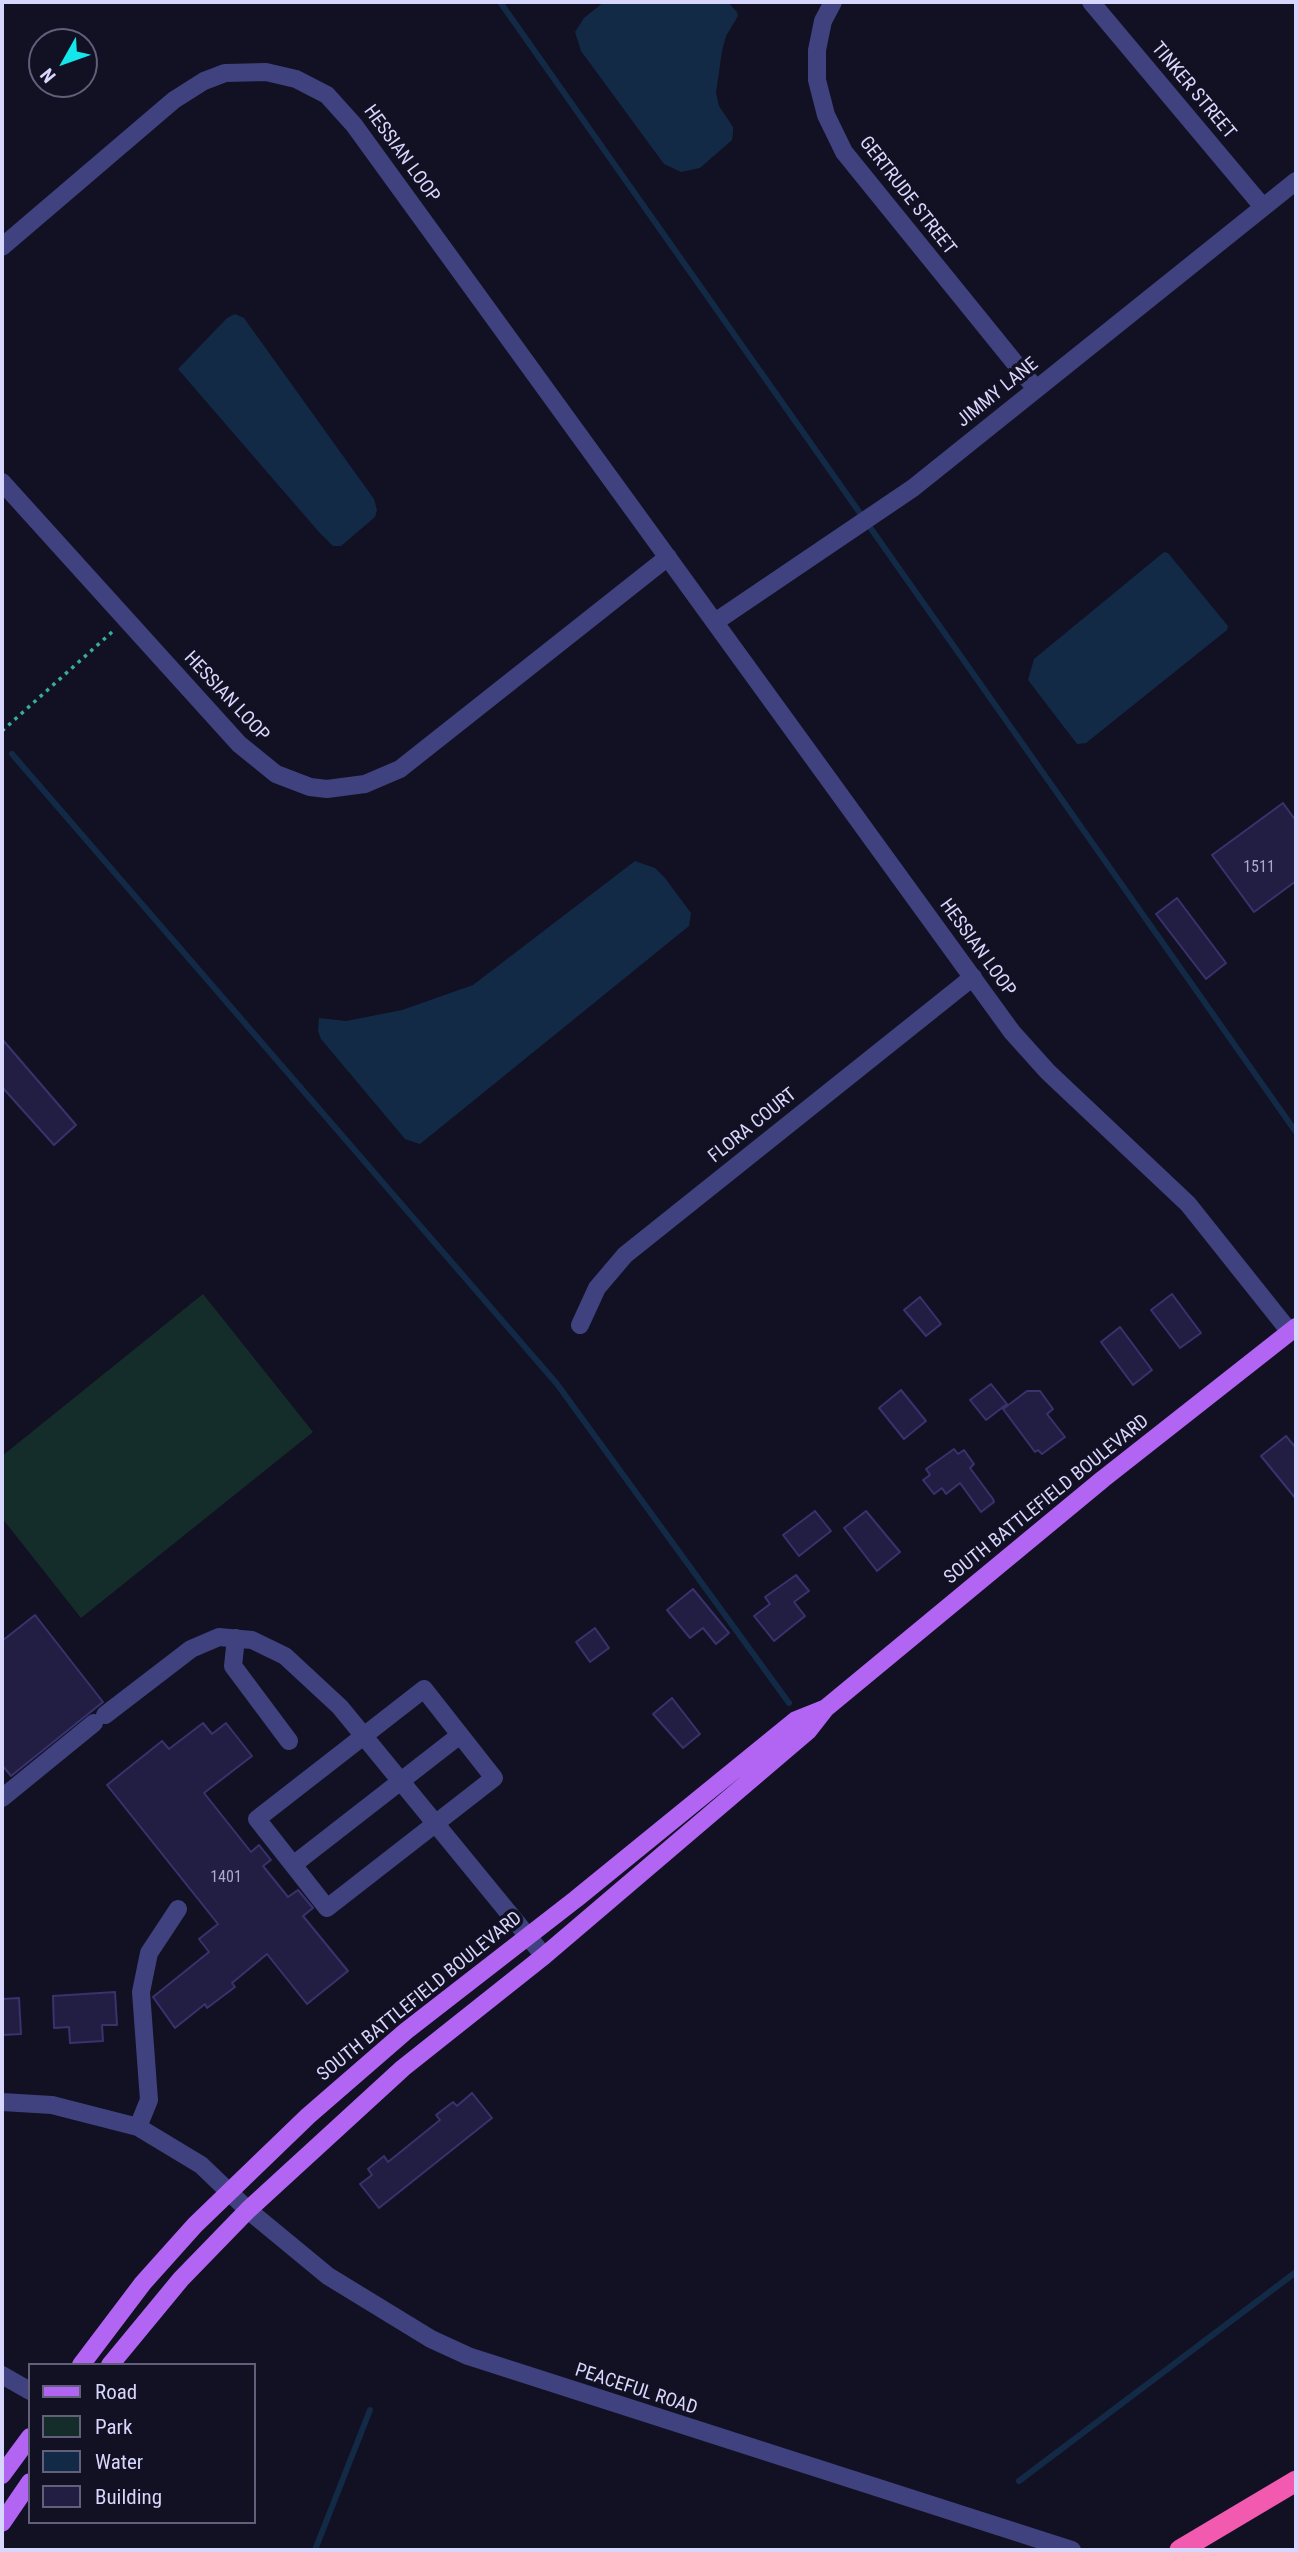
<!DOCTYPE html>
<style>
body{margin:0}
#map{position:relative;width:1298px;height:2552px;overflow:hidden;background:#121023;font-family:"Roboto Condensed",sans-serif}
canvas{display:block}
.frame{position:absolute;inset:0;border:4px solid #d7d6fc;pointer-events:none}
.legend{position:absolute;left:28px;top:2363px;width:228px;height:161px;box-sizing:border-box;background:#121023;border:2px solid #615f7a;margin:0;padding:9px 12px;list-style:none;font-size:21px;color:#d7d6fc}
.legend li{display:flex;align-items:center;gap:14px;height:35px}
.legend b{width:35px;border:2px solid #615f7a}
.north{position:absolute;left:28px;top:28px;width:70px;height:70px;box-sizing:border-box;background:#121023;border:2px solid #615f7a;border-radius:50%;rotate:230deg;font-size:19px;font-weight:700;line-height:28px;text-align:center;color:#d7d6fc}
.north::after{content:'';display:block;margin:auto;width:24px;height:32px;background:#13e7eb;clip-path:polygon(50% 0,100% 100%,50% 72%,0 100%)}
</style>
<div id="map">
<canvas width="1298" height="2552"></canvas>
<div class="frame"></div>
<ul class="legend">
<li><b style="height:9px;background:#b265f3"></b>Road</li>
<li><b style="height:19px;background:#142d2a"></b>Park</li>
<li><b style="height:19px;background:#122a45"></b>Water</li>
<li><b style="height:19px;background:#221e43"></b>Building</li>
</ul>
<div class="north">N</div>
</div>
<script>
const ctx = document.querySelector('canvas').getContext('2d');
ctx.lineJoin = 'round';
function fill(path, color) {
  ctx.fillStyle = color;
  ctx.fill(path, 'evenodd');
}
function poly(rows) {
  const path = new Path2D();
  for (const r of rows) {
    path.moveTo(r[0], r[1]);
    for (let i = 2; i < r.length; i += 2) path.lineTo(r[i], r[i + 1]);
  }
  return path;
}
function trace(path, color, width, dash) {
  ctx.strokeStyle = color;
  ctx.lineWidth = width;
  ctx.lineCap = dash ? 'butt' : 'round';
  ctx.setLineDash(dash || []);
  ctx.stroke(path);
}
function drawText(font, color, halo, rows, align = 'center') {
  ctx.font = font + ' "Roboto Condensed",sans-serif';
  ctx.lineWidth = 7;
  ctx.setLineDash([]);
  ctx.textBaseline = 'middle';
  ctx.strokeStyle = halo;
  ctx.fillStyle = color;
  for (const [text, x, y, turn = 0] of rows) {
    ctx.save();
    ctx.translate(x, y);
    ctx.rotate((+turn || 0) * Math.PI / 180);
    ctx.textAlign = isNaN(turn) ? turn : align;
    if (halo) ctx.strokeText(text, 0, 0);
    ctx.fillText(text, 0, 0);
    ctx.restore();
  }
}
const green = poly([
 [203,1294,313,1432,81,1618,2,1518,2,1456]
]);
const water = poly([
 [604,2,728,2,737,12,738,16,726,36,722,51,716,93,719,106,733,127,733,133,732,140,700,168,681,172,664,164,581,51,575,32,584,18],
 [235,314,244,318,374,499,377,510,375,517,341,546,333,546,318,531,178,369,227,318],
 [1164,552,1168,553,1228,626,1227,630,1086,743,1077,744,1028,680,1034,659],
 [635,861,655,868,665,878,691,913,689,926,420,1144,405,1139,321,1039,318,1031,319,1018,346,1021,402,1010,473,985]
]);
const stream = poly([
 [500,2,1296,1132],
 [12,754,557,1384,789,1703],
 [1019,2481,1296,2272],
 [315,2550,370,2410]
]);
const building = poly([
 [1283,803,1296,821,1296,881,1254,912,1212,855,1283,803],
 [1177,898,1226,963,1206,979,1156,914,1177,898],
 [2,1039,76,1125,54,1145,2,1087,2,1039],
 [1172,1294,1201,1333,1180,1348,1151,1310,1172,1294],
 [920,1297,941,1324,926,1336,904,1310,920,1297],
 [1120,1327,1152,1370,1133,1385,1101,1342,1120,1327],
 [991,1384,1007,1404,986,1420,970,1400,991,1384],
 [901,1390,926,1421,904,1439,879,1408,901,1390],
 [1027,1391,1040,1391,1053,1409,1047,1414,1065,1437,1042,1454,1038,1450,1035,1452,1003,1409,1027,1391],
 [1286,1436,1296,1448,1296,1499,1261,1456,1286,1436],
 [954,1449,958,1454,964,1450,974,1464,970,1468,993,1499,994,1502,981,1512,960,1483,946,1494,942,1488,934,1494,923,1480,930,1475,926,1469,954,1449],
 [815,1511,831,1531,799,1556,783,1535,815,1511],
 [866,1511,900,1552,877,1571,844,1528,866,1511],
 [796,1575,809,1591,794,1602,805,1616,774,1641,754,1616,770,1604,765,1597,796,1575],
 [693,1589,729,1633,716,1644,703,1628,690,1638,667,1610,693,1589],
 [35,1615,103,1702,11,1776,2,1765,2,1641,35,1615],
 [595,1628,609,1648,590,1662,576,1642,595,1628],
 [672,1698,700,1734,683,1748,653,1714,672,1698],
 [203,1723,212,1734,226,1723,252,1756,204,1793,251,1852,259,1845,271,1860,263,1866,288,1897,298,1890,313,1908,303,1916,348,1971,307,2004,267,1954,232,1983,235,1987,207,2008,205,2004,175,2028,153,1997,209,1952,199,1939,218,1924,107,1785,162,1741,169,1749,203,1723],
 [115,1992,117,2025,102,2025,103,2041,70,2043,69,2027,54,2028,53,1996,115,1992],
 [19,1998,21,2034,2,2035,2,1999,19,1998],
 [472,2093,492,2118,379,2208,360,2184,372,2175,368,2169,384,2156,388,2162,440,2120,436,2115,453,2102,457,2106,472,2093]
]);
const path = poly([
 [2,731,112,632]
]);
const minor = poly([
 [833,2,823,21,817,50,817,80,826,115,844,152,1036,389],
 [1091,2,1263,207],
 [2,247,174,100,204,81,225,73,266,72,296,79,327,95,354,125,1012,1032,1048,1072,1188,1204,1290,1332],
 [2,482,239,744,276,774,310,787,327,789,365,784,400,769,668,557],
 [715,622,913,488,1296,181],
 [580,1325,597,1288,625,1255,973,977],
 [236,1638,233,1666,289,1741],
 [424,1689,494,1778,327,1908,257,1819,424,1689],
 [105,1715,191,1649,219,1637,252,1640,285,1656,340,1707,544,1956],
 [2,1798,94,1723],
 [293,1865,460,1735],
 [2,2102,52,2105,138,2127,201,2165,248,2210,328,2276,431,2339,468,2356,1072,2550],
 [138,2127,149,2100,141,1992,149,1953,178,1909],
 [2,2375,30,2391]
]);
const major = poly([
 [81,2365,143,2283,195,2225,308,2116,406,2031,576,1899,796,1720,826,1708],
 [110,2365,181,2279,248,2210,403,2068,544,1956,808,1731,826,1708,1103,1479,1296,1327],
 [2,2475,30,2437],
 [2,2523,30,2482]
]);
const highway = poly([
 [1180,2550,1296,2481]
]);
const numberNames = [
 ["1511",1259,868],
 ["1401",226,1878]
];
const streetNames = [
 ["TINKER STREET",1193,91,50],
 ["HESSIAN LOOP",401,154,54],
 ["GERTRUDE STREET",907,196,52],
 ["JIMMY LANE",998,393,-39],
 ["HESSIAN LOOP",226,697,47],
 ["HESSIAN LOOP",977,948,54],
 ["FLORA COURT",753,1126,-39],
 ["SOUTH BATTLEFIELD BOULEVARD",1047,1500,-39],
 ["SOUTH BATTLEFIELD BOULEVARD",420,1997,-39],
 ["PEACEFUL ROAD",636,2390,18]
];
fill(green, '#142d2a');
fill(water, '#122a45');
trace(stream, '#122a45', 6);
fill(building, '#221e43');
trace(building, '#38326d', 2);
trace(path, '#39ad9c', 3.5, [3.5, 5]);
trace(minor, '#3f427e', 18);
trace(major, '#b265f3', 18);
trace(highway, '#f25ab0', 21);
drawText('16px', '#aaa8ce', null, numberNames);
drawText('19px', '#d7d6fc', '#121023', streetNames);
</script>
